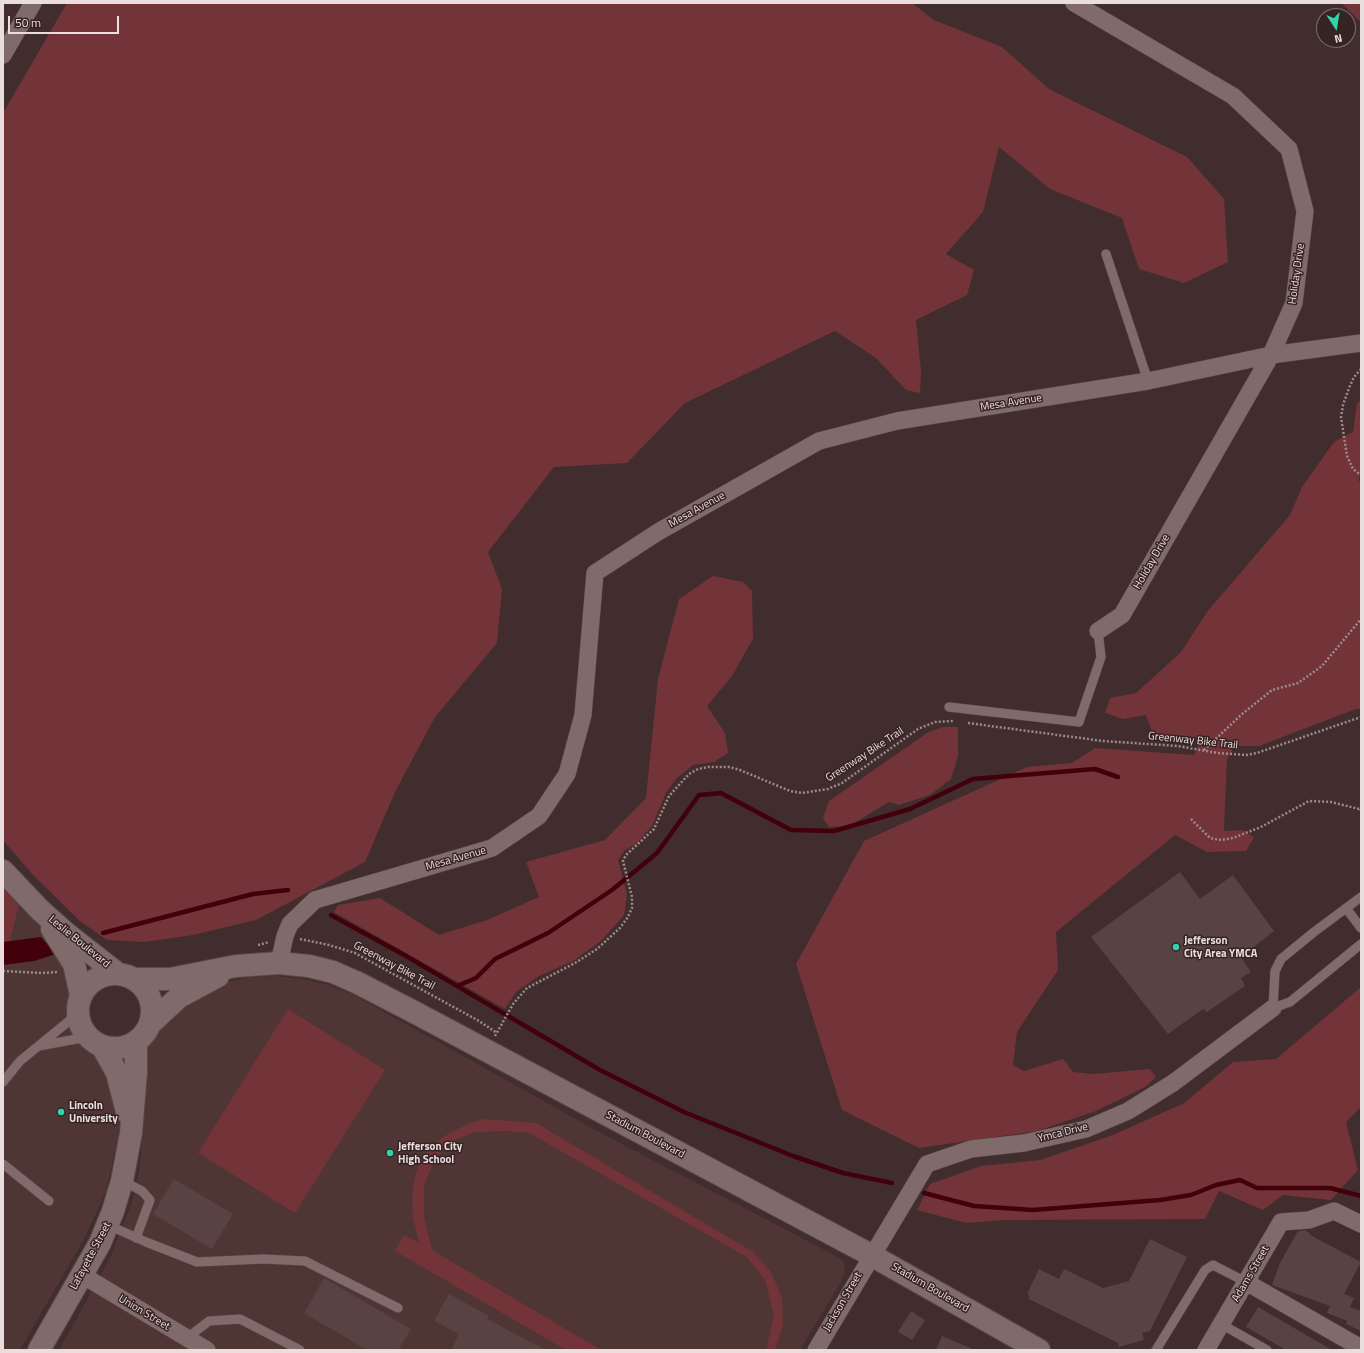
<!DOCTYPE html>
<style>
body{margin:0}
#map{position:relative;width:1364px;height:1353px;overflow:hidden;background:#412d2d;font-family:"Titillium Web",sans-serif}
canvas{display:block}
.frame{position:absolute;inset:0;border:4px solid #eadddd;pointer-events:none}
.north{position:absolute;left:1316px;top:8px;width:40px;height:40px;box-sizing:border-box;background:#362323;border:1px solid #7e6d6d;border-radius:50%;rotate:168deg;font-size:11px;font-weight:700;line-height:16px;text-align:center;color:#eadddd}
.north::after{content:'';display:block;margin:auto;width:14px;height:18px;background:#2cd5ab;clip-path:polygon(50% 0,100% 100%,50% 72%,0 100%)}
.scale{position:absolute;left:8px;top:16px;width:111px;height:18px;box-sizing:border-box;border:2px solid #eadddd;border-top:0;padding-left:5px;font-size:12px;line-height:14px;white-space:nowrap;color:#eadddd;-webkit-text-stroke:3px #362323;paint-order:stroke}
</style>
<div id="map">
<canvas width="1364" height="1353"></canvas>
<div class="frame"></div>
<div class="north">N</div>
<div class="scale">50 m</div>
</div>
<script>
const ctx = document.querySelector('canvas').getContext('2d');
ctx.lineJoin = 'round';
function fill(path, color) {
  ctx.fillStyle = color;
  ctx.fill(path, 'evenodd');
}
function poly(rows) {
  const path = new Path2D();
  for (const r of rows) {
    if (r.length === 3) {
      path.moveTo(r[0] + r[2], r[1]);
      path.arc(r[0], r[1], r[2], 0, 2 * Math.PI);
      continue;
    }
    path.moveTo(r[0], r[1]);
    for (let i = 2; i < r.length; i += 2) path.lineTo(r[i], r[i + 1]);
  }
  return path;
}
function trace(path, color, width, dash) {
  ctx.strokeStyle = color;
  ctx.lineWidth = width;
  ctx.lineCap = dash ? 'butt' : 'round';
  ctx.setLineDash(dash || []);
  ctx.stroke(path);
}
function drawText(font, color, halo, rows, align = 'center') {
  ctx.font = font + ' "Titillium Web",sans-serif';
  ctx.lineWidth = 3;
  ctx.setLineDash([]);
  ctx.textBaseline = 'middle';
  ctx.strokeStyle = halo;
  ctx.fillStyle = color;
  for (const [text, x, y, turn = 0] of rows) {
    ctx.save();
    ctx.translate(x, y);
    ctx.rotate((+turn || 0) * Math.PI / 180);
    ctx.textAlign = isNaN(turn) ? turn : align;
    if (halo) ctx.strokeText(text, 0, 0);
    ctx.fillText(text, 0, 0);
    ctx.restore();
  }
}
const built = poly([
 [3,889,49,936,74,983,73,1030,102,1057,119,1097,120,1127,106,1192,83,1241,20,1350,3,1350],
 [276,976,304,979,328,985,352,994,601,1133,838,1257,844,1262,845,1271,841,1282,800,1350,59,1350,109,1260,132,1202,139,1172,143,1131,142,1076,145,1047,169,1015,221,984,249,977]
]);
const green = poly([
 [67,3,912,3,934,20,1002,47,1049,89,1187,157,1224,199,1228,262,1184,283,1139,269,1122,218,1050,189,999,147,983,212,946,254,974,270,967,295,916,320,921,371,920,393,906,390,876,358,835,331,685,403,627,463,554,467,488,552,502,589,497,643,435,717,395,792,365,862,256,920,193,935,145,942,107,940,80,921,34,876,3,840,3,113],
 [1341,3,1361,3,1361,22],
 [1361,400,1361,473,1358,480,1361,482,1361,709,1356,709,1259,746,1235,746,1227,759,1224,831,1243,830,1254,837,1246,851,1207,852,1175,835,1056,932,1058,970,1017,1032,1013,1065,1024,1071,1063,1059,1073,1072,1093,1074,1150,1069,1156,1077,1145,1087,1096,1111,1037,1131,919,1148,842,1110,796,964,864,841,1027,767,1072,763,1095,748,1194,755,1201,739,1153,734,1146,715,1123,719,1105,713,1110,698,1136,693,1181,652,1207,612,1290,515,1302,487,1334,442,1353,432,1357,403],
 [713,576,743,582,752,591,753,639,732,676,707,706,725,733,728,753,714,762,693,765,676,779,666,793,652,826,636,844,625,850,618,860,627,894,624,915,601,941,573,961,539,976,516,992,505,1009,334,912,338,905,380,898,439,935,487,920,539,897,526,862,605,840,646,798,658,679,679,599],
 [942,727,958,727,958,756,951,779,930,795,899,805,889,802,849,826,829,827,823,818,829,801,927,733],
 [3,888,19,904,10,941,3,942],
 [1361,987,1361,1107,1346,1122,1358,1170,1331,1200,1283,1195,1263,1210,1219,1191,1205,1219,1003,1220,966,1223,917,1210,930,1184,981,1166,1040,1160,1113,1135,1184,1103,1233,1062,1276,1059],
 [288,1009,385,1070,295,1213,198,1153],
 [484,1119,536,1123,753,1252,771,1272,782,1298,783,1325,775,1350,766,1350,774,1315,765,1280,747,1257,529,1133,508,1131,475,1132,448,1143,434,1161,424,1185,424,1216,432,1250,601,1350,566,1350,395,1251,404,1235,419,1243,413,1217,412,1198,414,1180,420,1161,432,1145,448,1134,466,1125]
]);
const water = poly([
 [41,937,56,954,34,961,3,965,3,942]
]);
const stream = poly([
 [331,915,406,956,600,1070,684,1112,793,1156,843,1173,892,1183],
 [103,933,253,894,288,890],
 [457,986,476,978,495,959,548,933,612,890,657,853,699,795,721,793,791,830,834,831,910,809,973,779,1095,769,1118,777],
 [924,1193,974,1206,1033,1210,1160,1200,1191,1195,1216,1185,1240,1180,1257,1188,1330,1188,1361,1196]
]);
const building = poly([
 [1180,872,1200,899,1233,875,1274,931,1241,957,1251,972,1241,978,1245,986,1207,1012,1203,1009,1168,1034,1091,937],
 [174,1179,233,1214,212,1249,153,1214],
 [1305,1230,1311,1234,1310,1235,1361,1262,1344,1294,1354,1298,1350,1307,1361,1311,1361,1331,1346,1324,1347,1321,1327,1313,1330,1306,1272,1285,1280,1263,1298,1231],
 [1150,1239,1187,1257,1150,1331,1142,1333,1144,1340,1119,1347,1118,1343,1029,1299,1028,1292,1039,1269,1059,1279,1064,1269,1103,1288,1129,1281],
 [324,1278,411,1329,398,1350,367,1350,304,1313],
 [449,1294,489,1316,487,1319,546,1350,451,1350,459,1334,434,1321],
 [1258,1307,1332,1350,1286,1350,1246,1327],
 [911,1311,925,1320,912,1340,898,1332],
 [942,1336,975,1350,936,1350]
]);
const path = poly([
 [1361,369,1354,377,1349,388,1343,405,1341,417,1347,456,1353,469,1361,475],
 [968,723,1103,741,1178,746,1218,753,1246,755,1257,753,1361,717],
 [1204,750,1241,715,1272,690,1298,683,1322,666,1361,619],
 [1191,819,1210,838,1221,840,1233,838,1261,827,1309,801,1331,802,1359,809,1361,807],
 [300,939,329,945,355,953,479,1021,497,1033],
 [258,945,269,942],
 [3,971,42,973,58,972],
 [495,1036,513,1004,527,988,575,963,597,949,620,928,628,917,632,908,632,897,623,861,626,855,654,829,669,796,689,774,698,769,708,767,729,767,740,770,790,791,802,793,828,789,842,783,918,729,935,722,953,721]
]);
const lane = poly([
 [1106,254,1148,381],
 [949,707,1079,722,1101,657,1098,631],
 [1361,897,1314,932,1281,959,1275,971,1273,1008,1290,1002,1361,944],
 [1346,908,1361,928],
 [39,1046,87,1037],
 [3,1082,20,1061,69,1021,78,1008],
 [3,1164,49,1201],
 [123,1181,142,1191,150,1200,136,1238],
 [108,1225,146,1242,197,1262,263,1259,305,1261,398,1308],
 [1221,1324,1267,1350],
 [187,1338,209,1321,240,1319,300,1350],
 [1156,1350,1205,1270,1213,1265,1246,1282]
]);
const street = poly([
 [1074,3,1233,96,1289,149,1305,211,1294,303,1271,355,1122,615,1098,631],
 [3,55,33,3],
 [279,963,285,936,290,924,315,900,492,848,539,816,567,774,583,715,595,573,658,532,819,441,897,421,1148,381,1271,355,1361,343],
 [82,1275,207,1350],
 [1246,1282,1361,1348],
 [816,1350,927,1164,971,1149,1024,1143,1086,1129,1128,1111,1173,1083,1273,1008],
 [1206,1350,1281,1222,1309,1220,1334,1211,1361,1224]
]);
const secondary = poly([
 [3,871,40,910,67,934,118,974],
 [52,929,74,964,81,996],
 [115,1011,37],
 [135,979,170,979,236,966,279,963,309,966,333,972,358,983,414,1012,871,1255,1039,1350],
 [151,1023,179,997,218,976],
 [102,1046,117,1073,127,1112],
 [39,1350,100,1243,113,1211,122,1181,131,1133,136,1072,136,1043]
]);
const markers = [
 [1176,947,4,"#2cd5ab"],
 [61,1112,4,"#2cd5ab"],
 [390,1153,4,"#2cd5ab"]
];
const streetNames = [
 ["Holiday Drive",1297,274,-82],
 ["Mesa Avenue",1011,403,-9],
 ["Mesa Avenue",697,510,-29],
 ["Holiday Drive",1152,562,-60],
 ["Greenway Bike Trail",1193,741,6],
 ["Greenway Bike Trail",865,755,-33],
 ["Mesa Avenue",456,859,-16],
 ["Leslie Boulevard",79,942,39],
 ["Greenway Bike Trail",394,966,28],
 ["Ymca Drive",1063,1133,-14],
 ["Stadium Boulevard",645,1135,28],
 ["Lafayette Street",91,1256,-62],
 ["Adams Street",1251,1274,-60],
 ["Stadium Boulevard",930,1288,30],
 ["Jackson Street",843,1302,-60],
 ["Union Street",144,1313,31]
];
const poiNames = [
 ["Jefferson",1184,941],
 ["City Area YMCA",1184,954],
 ["Lincoln",69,1106],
 ["University",69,1119],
 ["Jefferson City",398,1147],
 ["High School",398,1160]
];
fill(built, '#503535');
fill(green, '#723438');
fill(water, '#41000a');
trace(stream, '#41000a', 4.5);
fill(building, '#584342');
trace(lane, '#5a4949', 10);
trace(street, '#5a4949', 18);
trace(secondary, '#5a4949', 24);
trace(path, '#9c8b8b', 2.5, [2, 2]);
trace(lane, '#816a6a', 9);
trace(street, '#816a6a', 17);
trace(secondary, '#816a6a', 22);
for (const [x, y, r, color] of markers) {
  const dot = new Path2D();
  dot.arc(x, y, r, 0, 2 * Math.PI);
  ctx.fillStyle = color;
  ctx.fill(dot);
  trace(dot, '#362323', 1.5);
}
drawText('11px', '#eadddd', '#362323', streetNames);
drawText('bold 11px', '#eadddd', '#362323', poiNames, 'left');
</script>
